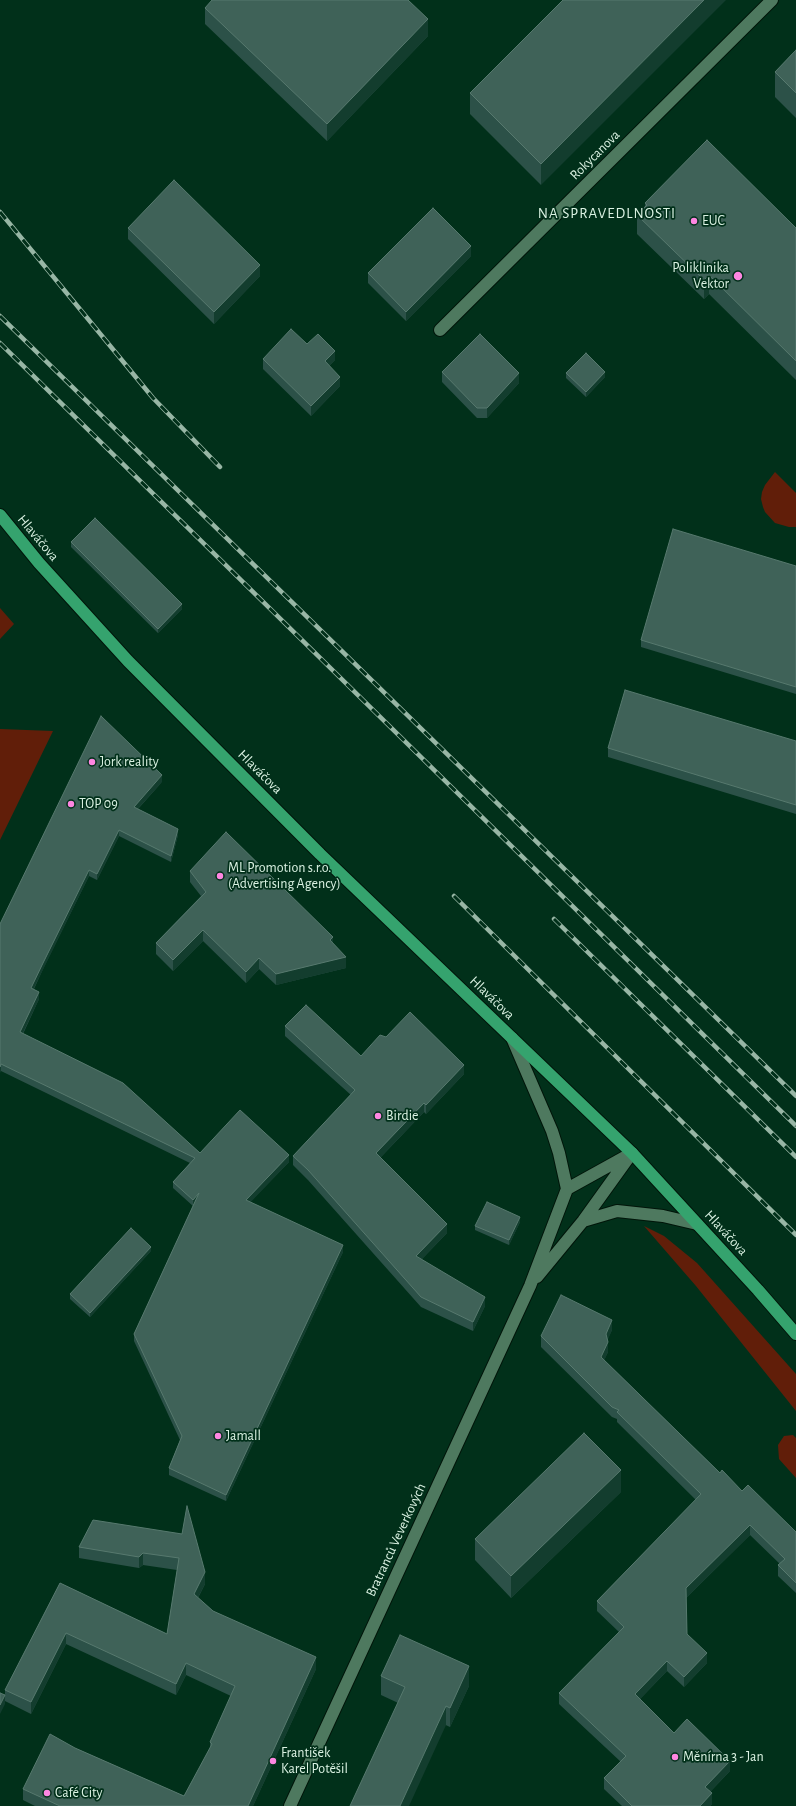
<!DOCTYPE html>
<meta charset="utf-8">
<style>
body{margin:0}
canvas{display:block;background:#01301a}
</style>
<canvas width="796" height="1806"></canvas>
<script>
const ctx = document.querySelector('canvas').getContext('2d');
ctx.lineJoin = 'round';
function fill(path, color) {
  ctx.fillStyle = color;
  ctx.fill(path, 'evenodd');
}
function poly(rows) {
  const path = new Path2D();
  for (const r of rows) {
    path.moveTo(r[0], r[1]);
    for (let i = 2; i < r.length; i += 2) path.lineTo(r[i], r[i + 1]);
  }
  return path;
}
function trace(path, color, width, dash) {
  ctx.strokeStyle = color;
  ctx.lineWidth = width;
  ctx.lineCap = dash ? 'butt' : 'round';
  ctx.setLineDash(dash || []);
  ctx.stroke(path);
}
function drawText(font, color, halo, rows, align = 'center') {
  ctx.font = font + ' "Alegreya Sans",sans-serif';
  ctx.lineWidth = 3.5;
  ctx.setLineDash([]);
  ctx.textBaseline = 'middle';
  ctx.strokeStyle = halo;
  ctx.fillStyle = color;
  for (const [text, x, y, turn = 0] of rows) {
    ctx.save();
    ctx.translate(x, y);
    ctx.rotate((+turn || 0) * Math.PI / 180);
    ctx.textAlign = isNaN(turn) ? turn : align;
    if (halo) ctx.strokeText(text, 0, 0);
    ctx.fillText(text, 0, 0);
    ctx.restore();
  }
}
const green = poly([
 [775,472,796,493,796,527,789,527,775,523,765,512,763,507,761,499,762,492,765,485],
 [0,608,14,624,0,639],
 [0,729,53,731,0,840],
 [644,1226,664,1236,697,1263,796,1374,796,1411,696,1286],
 [793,1435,796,1438,796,1478,779,1459,778,1445,784,1436]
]);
const minor = poly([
 [440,330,772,0],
 [512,1038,552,1131,559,1153,567,1189],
 [583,1221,617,1211,663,1216,697,1224],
 [537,1277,583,1221,629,1157],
 [290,1806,530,1286,567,1189,632,1153]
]);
const major = poly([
 [0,515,39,563,128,661,320,854,632,1153,758,1290,796,1334]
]);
const rail = poly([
 [0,212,153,398,220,467],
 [0,316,796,1096],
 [0,343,796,1126],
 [454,896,796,1235],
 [554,919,796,1157]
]);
const wall = poly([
 [563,0,541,185,470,114,470,93],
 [205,8,428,36,327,141,205,24],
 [796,50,796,118,775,97,775,72],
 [645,203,796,228,796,380,709,294,704,299,637,234,637,215,645,206],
 [128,228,260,276,214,324,128,239],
 [471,256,406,321,368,283,368,273],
 [307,344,335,360,329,366,340,386,311,416,263,369,263,359],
 [442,372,519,383,487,418,477,418,442,382],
 [566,373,605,377,586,397,566,378],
 [71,542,182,609,158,633,71,547],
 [796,566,796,694,641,647,641,640],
 [796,741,796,814,608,757,608,748],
 [162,782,138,809,178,835,171,862,119,836,97,880,89,876,43,969,34,989,39,999,23,1034,200,1153,289,1162,250,1202,343,1252,226,1501,169,1475,169,1468,180,1440,134,1341,134,1334,193,1206,173,1188,173,1182,190,1163,1,1071,0,924],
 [190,871,333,944,346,968,276,985,259,969,246,983,203,941,173,971,156,954,156,943,201,896,190,882],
 [285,1026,361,1056,464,1074,426,1114,424,1112,380,1158,447,1233,421,1260,485,1306,473,1331,421,1307,308,1180,293,1165,293,1156,351,1095,285,1036],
 [520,1222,509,1245,475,1230,475,1226],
 [151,1251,90,1317,70,1299,70,1294],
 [612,1330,607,1340,608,1352,604,1360,720,1473,742,1491,796,1532,796,1593,778,1576,778,1565,780,1564,750,1535,686,1598,687,1634,707,1663,684,1687,667,1671,640,1699,674,1733,730,1771,710,1792,712,1804,710,1806,622,1806,604,1789,604,1778,621,1762,559,1704,559,1693,619,1632,597,1611,597,1601,696,1500,617,1422,617,1419,612,1417,541,1347,541,1336],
 [621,1492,511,1598,475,1560,475,1539],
 [182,1534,205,1584,198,1598,213,1611,316,1669,253,1806,35,1806,23,1800,23,1789,75,1748,184,1796,210,1748,210,1742,231,1696,186,1675,176,1695,66,1644,31,1714,5,1701,5,1690,60,1583,167,1634,177,1570,143,1565,139,1568,79,1558,79,1547],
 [381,1676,469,1686,450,1727,381,1695]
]);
const shadedWall = poly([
 [704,0,726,0,541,185,541,164],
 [428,19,428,36,327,141,327,124],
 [471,246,471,256,406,321,406,312],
 [260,265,260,276,214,324,214,312],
 [709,275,709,294,704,299,704,280],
 [335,351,335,360,325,370,325,361],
 [605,372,605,377,586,397,586,392],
 [519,373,519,383,487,418,487,408],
 [340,377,340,386,311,416,311,406],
 [182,604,182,609,158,633,158,629],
 [162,775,162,782,134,813,134,807],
 [178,829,178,835,171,862,171,856],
 [119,830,119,836,97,880,97,874],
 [89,870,89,876,31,994,31,988],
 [203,930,203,941,173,971,173,960],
 [333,937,333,948,330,940],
 [346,957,346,968,276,985,276,974],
 [259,958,259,969,246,983,246,972],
 [39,992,39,999,20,1039,20,1032],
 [1,1064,1,1071,0,1073,0,1067],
 [464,1065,464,1074,426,1114,426,1105],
 [424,1103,424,1112,376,1162,376,1153],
 [289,1155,289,1162,246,1207,246,1200],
 [199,1193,193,1206,193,1200],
 [520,1217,520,1222,509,1245,509,1240],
 [447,1224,447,1233,416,1265,416,1256],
 [343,1245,343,1252,226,1501,226,1495],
 [151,1247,151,1251,90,1317,90,1313],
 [485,1297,485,1306,473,1331,473,1322],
 [612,1320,612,1330,606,1344,606,1334],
 [608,1342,608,1352,601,1367,601,1357],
 [621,1470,621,1492,511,1598,511,1576],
 [750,1525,750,1535,686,1598,686,1588],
 [143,1553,143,1565,139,1568,139,1557],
 [205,1572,205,1584,194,1605,194,1594],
 [66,1633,66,1644,31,1714,31,1702],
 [707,1653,707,1663,684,1687,684,1677],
 [316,1657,316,1669,253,1806,248,1806],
 [667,1661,667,1671,635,1704,635,1694],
 [186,1663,186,1675,176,1695,176,1684],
 [469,1666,469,1686,450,1727,450,1708],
 [5,1695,5,1704,0,1714,0,1705],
 [446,1706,446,1725,409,1806,400,1806],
 [730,1761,730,1771,705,1797,705,1787],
 [712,1793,712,1804,710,1806,700,1806]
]);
const building = poly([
 [212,0,408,0,428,19,327,124,205,8,212,0],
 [563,0,704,0,541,164,470,93,563,0],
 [796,50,796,93,775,72,796,50],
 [707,140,796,228,796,361,709,275,704,280,637,215,647,205,645,203,707,140],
 [174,180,260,265,214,312,128,228,174,180],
 [433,208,471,246,406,312,368,273,433,208],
 [291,329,307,344,318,334,335,351,325,361,340,377,311,406,263,359,291,329],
 [480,334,519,373,487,408,477,408,442,372,480,334],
 [586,353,605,372,586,392,566,373,586,353],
 [95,518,182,604,158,629,71,542,95,518],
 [673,529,796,566,796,687,641,640,673,529],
 [625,690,796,741,796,805,608,748,625,690],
 [101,716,162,775,134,807,178,829,171,856,119,830,97,874,89,870,43,963,31,988,39,992,20,1032,123,1083,200,1153,240,1110,289,1155,246,1200,343,1245,226,1495,169,1468,182,1436,134,1334,199,1193,193,1200,173,1182,195,1158,1,1064,0,1067,0,924,101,716],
 [226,832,333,937,330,940,346,957,276,974,259,958,246,972,203,930,173,960,156,943,206,892,190,871,226,832],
 [306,1005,361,1056,380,1035,386,1037,410,1012,464,1065,426,1105,424,1103,376,1153,447,1224,416,1256,485,1297,473,1322,421,1297,308,1170,293,1156,355,1090,285,1026,306,1005],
 [487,1202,520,1217,509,1240,475,1226,487,1202],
 [131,1228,151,1247,90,1313,70,1294,131,1228],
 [561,1295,612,1320,606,1334,608,1342,601,1357,720,1473,722,1470,742,1491,748,1485,796,1532,796,1583,778,1565,785,1559,750,1525,686,1588,687,1634,707,1653,684,1677,667,1661,635,1694,674,1733,687,1719,730,1761,705,1787,712,1793,700,1806,632,1806,604,1778,626,1756,559,1693,624,1627,597,1601,701,1494,617,1412,619,1410,612,1407,541,1336,561,1295],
 [584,1433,621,1470,511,1576,475,1539,584,1433],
 [187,1506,205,1572,194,1594,213,1611,316,1657,248,1806,60,1806,23,1789,50,1734,75,1748,184,1796,212,1744,210,1742,235,1686,186,1663,176,1684,66,1633,31,1702,5,1690,60,1583,167,1634,179,1558,143,1553,139,1557,79,1547,93,1520,182,1534,187,1506],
 [400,1635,469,1666,450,1708,446,1706,400,1806,350,1806,405,1687,381,1676,400,1635],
 [0,1693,5,1695,0,1705,0,1693]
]);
const markers = [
 [694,221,4,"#fe86e1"],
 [738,276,5,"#fe86e1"],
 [92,762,4,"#fe86e1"],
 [71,804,4,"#fe86e1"],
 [220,876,4,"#fe86e1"],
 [378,1116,4,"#fe86e1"],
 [218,1436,4,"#fe86e1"],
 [675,1757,4,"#fe86e1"],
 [273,1761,4,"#fe86e1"],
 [47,1793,4,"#fe86e1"]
];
const streetNames = [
 ["Rokycanova",595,155,-45],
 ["Hlaváčova",38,538,50],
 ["Hlaváčova",260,772,45],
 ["Hlaváčova",492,998,44],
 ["Hlaváčova",726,1233,47],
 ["Bratranců Veverkových",396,1540,-65]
];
const poiNames = [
 ["EUC",702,221],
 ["Poliklinika",729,268,"right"],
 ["Vektor",729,284,"right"],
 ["Jork reality",100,762],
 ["TOP 09",79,804],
 ["ML Promotion s.r.o.",228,868],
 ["(Advertising Agency)",228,884],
 ["Birdie",386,1116],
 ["Jamall",226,1436],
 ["František",281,1753],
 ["Karel Potěšil",281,1769],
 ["Měnírna 3 - Jan",683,1757],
 ["Café City",55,1793]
];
const neighbourhoodNames = [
 ["NA SPRAVEDLNOSTI",607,213]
];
fill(green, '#611e09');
trace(minor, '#011509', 14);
trace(major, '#011509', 14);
trace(minor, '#4e795f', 12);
trace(major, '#35a36e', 12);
trace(rail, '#98b6a5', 4.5);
trace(rail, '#01301a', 3, [9]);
fill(wall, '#2c5148');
fill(shadedWall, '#133d2e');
fill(building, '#3f6258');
trace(building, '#57796e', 1);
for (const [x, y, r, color] of markers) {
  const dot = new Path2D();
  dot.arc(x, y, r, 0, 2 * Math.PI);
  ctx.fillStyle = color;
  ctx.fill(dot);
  trace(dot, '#01301a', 1.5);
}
drawText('14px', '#dbf2e3', '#01301a', streetNames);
drawText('14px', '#dbf2e3', '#01301a', poiNames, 'left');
ctx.letterSpacing = '1px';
drawText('15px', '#dbf2e3', '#01301a', neighbourhoodNames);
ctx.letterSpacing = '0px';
</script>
